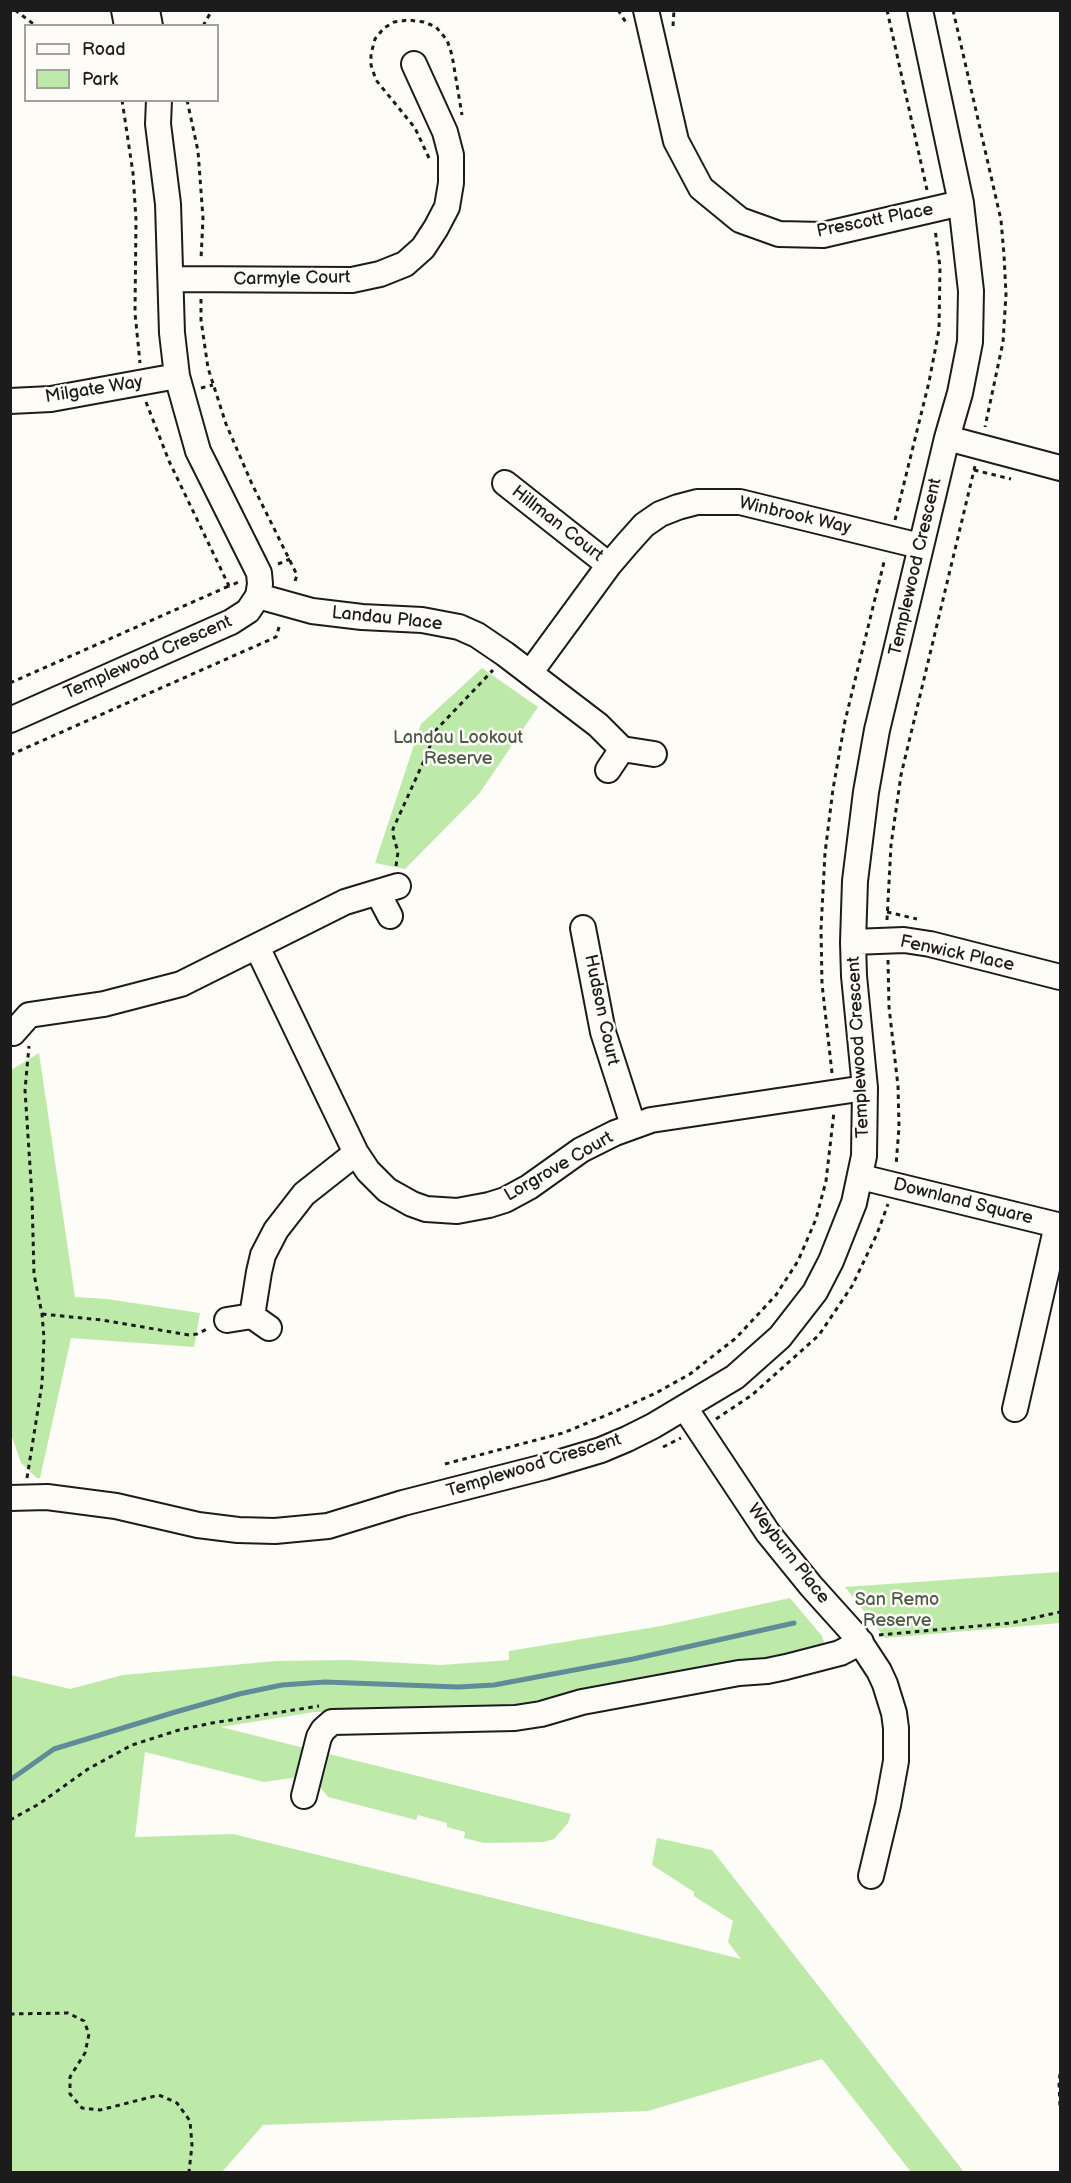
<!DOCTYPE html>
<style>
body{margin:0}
#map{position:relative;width:1071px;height:2183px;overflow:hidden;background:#fdfcf7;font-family:"Balsamiq Sans",sans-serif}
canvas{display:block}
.frame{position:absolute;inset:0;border:12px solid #1c1c1c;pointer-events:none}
.legend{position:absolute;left:24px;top:24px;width:195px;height:78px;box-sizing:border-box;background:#fdfcf7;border:2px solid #a3a29f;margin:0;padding:8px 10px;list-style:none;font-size:18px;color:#1c1c1c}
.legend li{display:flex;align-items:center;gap:12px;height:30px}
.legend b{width:30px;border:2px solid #a3a29f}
</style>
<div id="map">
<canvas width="1071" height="2183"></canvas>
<div class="frame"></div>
<ul class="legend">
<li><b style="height:8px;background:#fdfcf7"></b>Road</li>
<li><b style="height:16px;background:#bdeaa8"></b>Park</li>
</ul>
</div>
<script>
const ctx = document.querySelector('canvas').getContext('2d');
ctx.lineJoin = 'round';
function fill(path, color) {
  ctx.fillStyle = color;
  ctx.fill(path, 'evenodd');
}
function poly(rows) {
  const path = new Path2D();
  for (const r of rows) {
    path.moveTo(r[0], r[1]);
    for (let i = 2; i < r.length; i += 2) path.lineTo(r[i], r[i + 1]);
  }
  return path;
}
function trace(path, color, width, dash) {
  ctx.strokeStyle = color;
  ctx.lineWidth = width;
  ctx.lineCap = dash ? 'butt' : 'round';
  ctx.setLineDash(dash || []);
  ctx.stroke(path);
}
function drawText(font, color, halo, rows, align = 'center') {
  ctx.font = font + ' "Balsamiq Sans",sans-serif';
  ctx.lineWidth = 5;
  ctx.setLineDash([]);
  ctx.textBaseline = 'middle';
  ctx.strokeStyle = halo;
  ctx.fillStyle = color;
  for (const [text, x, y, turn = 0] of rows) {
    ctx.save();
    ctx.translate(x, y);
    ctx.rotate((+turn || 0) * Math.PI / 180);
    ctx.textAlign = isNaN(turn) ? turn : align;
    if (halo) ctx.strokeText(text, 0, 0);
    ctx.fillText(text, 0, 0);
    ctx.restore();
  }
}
const green = poly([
 [482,668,538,707,479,794,405,869,375,863,421,724],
 [39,1053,75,1297,107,1299,200,1313,194,1347,71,1338,40,1478,37,1478,21,1463,10,1431,11,1070],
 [1060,1572,1060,1623,885,1638,845,1587],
 [790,1598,822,1636,825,1645,504,1711,314,1712,221,1727,308,1749,298,1777,264,1782,145,1752,135,1837,233,1834,741,1959,728,1942,733,1921,694,1896,694,1892,652,1865,657,1838,712,1850,964,2172,911,2172,822,2059,648,2111,263,2125,222,2172,11,2172,11,1675,70,1689,123,1675,276,1661,347,1660,441,1665,509,1660,509,1651,661,1626],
 [329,1754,571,1814,568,1823,554,1839,544,1842,484,1843,464,1838,465,1832,447,1827,447,1823,418,1815,416,1820,328,1797,318,1784,319,1779,323,1779]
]);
const stream = poly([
 [10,1780,54,1749,172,1713,239,1694,282,1685,325,1682,458,1687,494,1685,633,1659,794,1623]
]);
const path = poly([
 [15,10,36,26],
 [618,10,627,24],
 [887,10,927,190],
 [953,10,1001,220,1004,255,1006,294,1003,342,985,427],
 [203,26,212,10],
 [673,26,674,10],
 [122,100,133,173,136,220,135,313,140,363],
 [187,100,198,151,203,218,201,259],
 [429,158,415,128,376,80,371,65,371,54,375,39,384,28,394,22,408,20,424,22,436,27,447,40,452,55,462,115],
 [201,299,201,320,208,368,226,424,252,484,297,575,294,584],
 [201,388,213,385],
 [146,402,169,461,229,586,239,582],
 [974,470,1011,479],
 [895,520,929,382,939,330,940,267,935,229],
 [278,564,290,559],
 [10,683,229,586],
 [10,755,276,637,280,624],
 [396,866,398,852,393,835,393,829,427,754,436,730,493,670],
 [887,912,917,919],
 [887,920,891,845,901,775,975,466],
 [888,960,889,1007,898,1086,899,1127,896,1166],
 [832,1073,822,984,821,929,825,853,833,789,845,721,885,558],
 [42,1314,102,1320,189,1335,197,1334,209,1328],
 [716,1419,752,1395,819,1335,852,1286,877,1234,888,1204],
 [663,1447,681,1438],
 [445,1464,563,1433,614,1412,656,1393,690,1374,736,1338,776,1295,798,1261,816,1219,826,1181,834,1112],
 [27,1478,42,1384,44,1338,42,1314,34,1274,32,1197,25,1090,29,1046],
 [879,1635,1011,1623,1060,1612],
 [10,1820,39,1804,88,1769,132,1745,179,1730,212,1723,319,1706],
 [10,2014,68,2013,84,2021,89,2034,85,2053,70,2077,70,2094,82,2108,100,2110,159,2095,177,2103,190,2121,192,2145,189,2172],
 [1060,2074,1059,2083,1060,2106]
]);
const minor = poly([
 [124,10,127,26],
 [147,10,150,26],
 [646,10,676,141,701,188,740,220,779,234,823,235,961,203],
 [171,279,352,280,380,274,405,264,423,248,436,228,447,207,451,183,451,155,445,132,414,64],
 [10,401,51,399,177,376],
 [947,438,1060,468],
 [505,483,609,565],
 [258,596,312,611,362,617,422,620,459,627,477,635,505,654,598,725,622,749,654,754],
 [530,673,609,565,627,544,644,525,660,514,678,507,697,502,740,502,920,546],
 [10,720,231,622,248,611,258,596,260,584,259,573,198,451,177,376,172,333,168,204,158,124,159,100],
 [608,770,622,749],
 [378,893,390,916],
 [583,928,603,1032,633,1125],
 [853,942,904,940,930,944,1060,977],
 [257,947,356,1153,368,1171,387,1190,412,1204,426,1209,457,1211,489,1205,505,1200,529,1187,581,1150,615,1133,651,1120,865,1088],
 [13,1033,29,1015,104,1004,181,984,345,902,398,886],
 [861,1177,1057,1225,1015,1409],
 [252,1316,259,1272,263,1255,276,1230,304,1194,356,1153],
 [227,1320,252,1316,269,1328],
 [685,1408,768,1533,811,1586,856,1636,879,1671,885,1684,894,1713,896,1728,896,1761,888,1805,871,1876],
 [10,1498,47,1497,116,1506,198,1525,238,1530,275,1531,328,1526,403,1503,544,1467,601,1450,627,1439,653,1426,735,1377,780,1337,815,1292,831,1261,854,1203,864,1156,865,1088,854,976,853,942,855,881,866,792,877,730,947,438,960,393,970,342,971,291,961,203,920,10],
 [304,1796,319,1737,323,1730,332,1722,515,1718,541,1714,582,1702,739,1673,767,1671,786,1667,840,1653,861,1642]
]);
const streetNames = [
 ["Prescott Place",875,221,-11],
 ["Carmyle Court",292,279,-1],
 ["Milgate Way",94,390,-9],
 ["Winbrook Way",795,516,13],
 ["Hillman Court",557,524,38],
 ["Templewood Crescent",916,567,-77],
 ["Landau Place",387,619,6],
 ["Templewood Crescent",148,658,-24],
 ["Fenwick Place",957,954,12],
 ["Hudson Court",601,1010,78],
 ["Templewood Crescent",859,1047,-93],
 ["Lorgrove Court",559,1167,-30],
 ["Downland Square",963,1202,14],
 ["Templewood Crescent",534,1466,-17],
 ["Weyburn Place",788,1554,52]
];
const parkNames = [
 ["Landau Lookout",458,738],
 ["Reserve",458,759],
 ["San Remo",897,1600],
 ["Reserve",897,1621]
];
fill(green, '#bdeaa8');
trace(stream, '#608c9a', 5);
trace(minor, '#1c1c1c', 28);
trace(path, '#1c1c1c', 3, [4.5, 4.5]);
trace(minor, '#fdfcf7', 24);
drawText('18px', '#1c1c1c', '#fdfcf7', streetNames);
drawText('18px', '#4c5a46', '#fdfcf7', parkNames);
</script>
